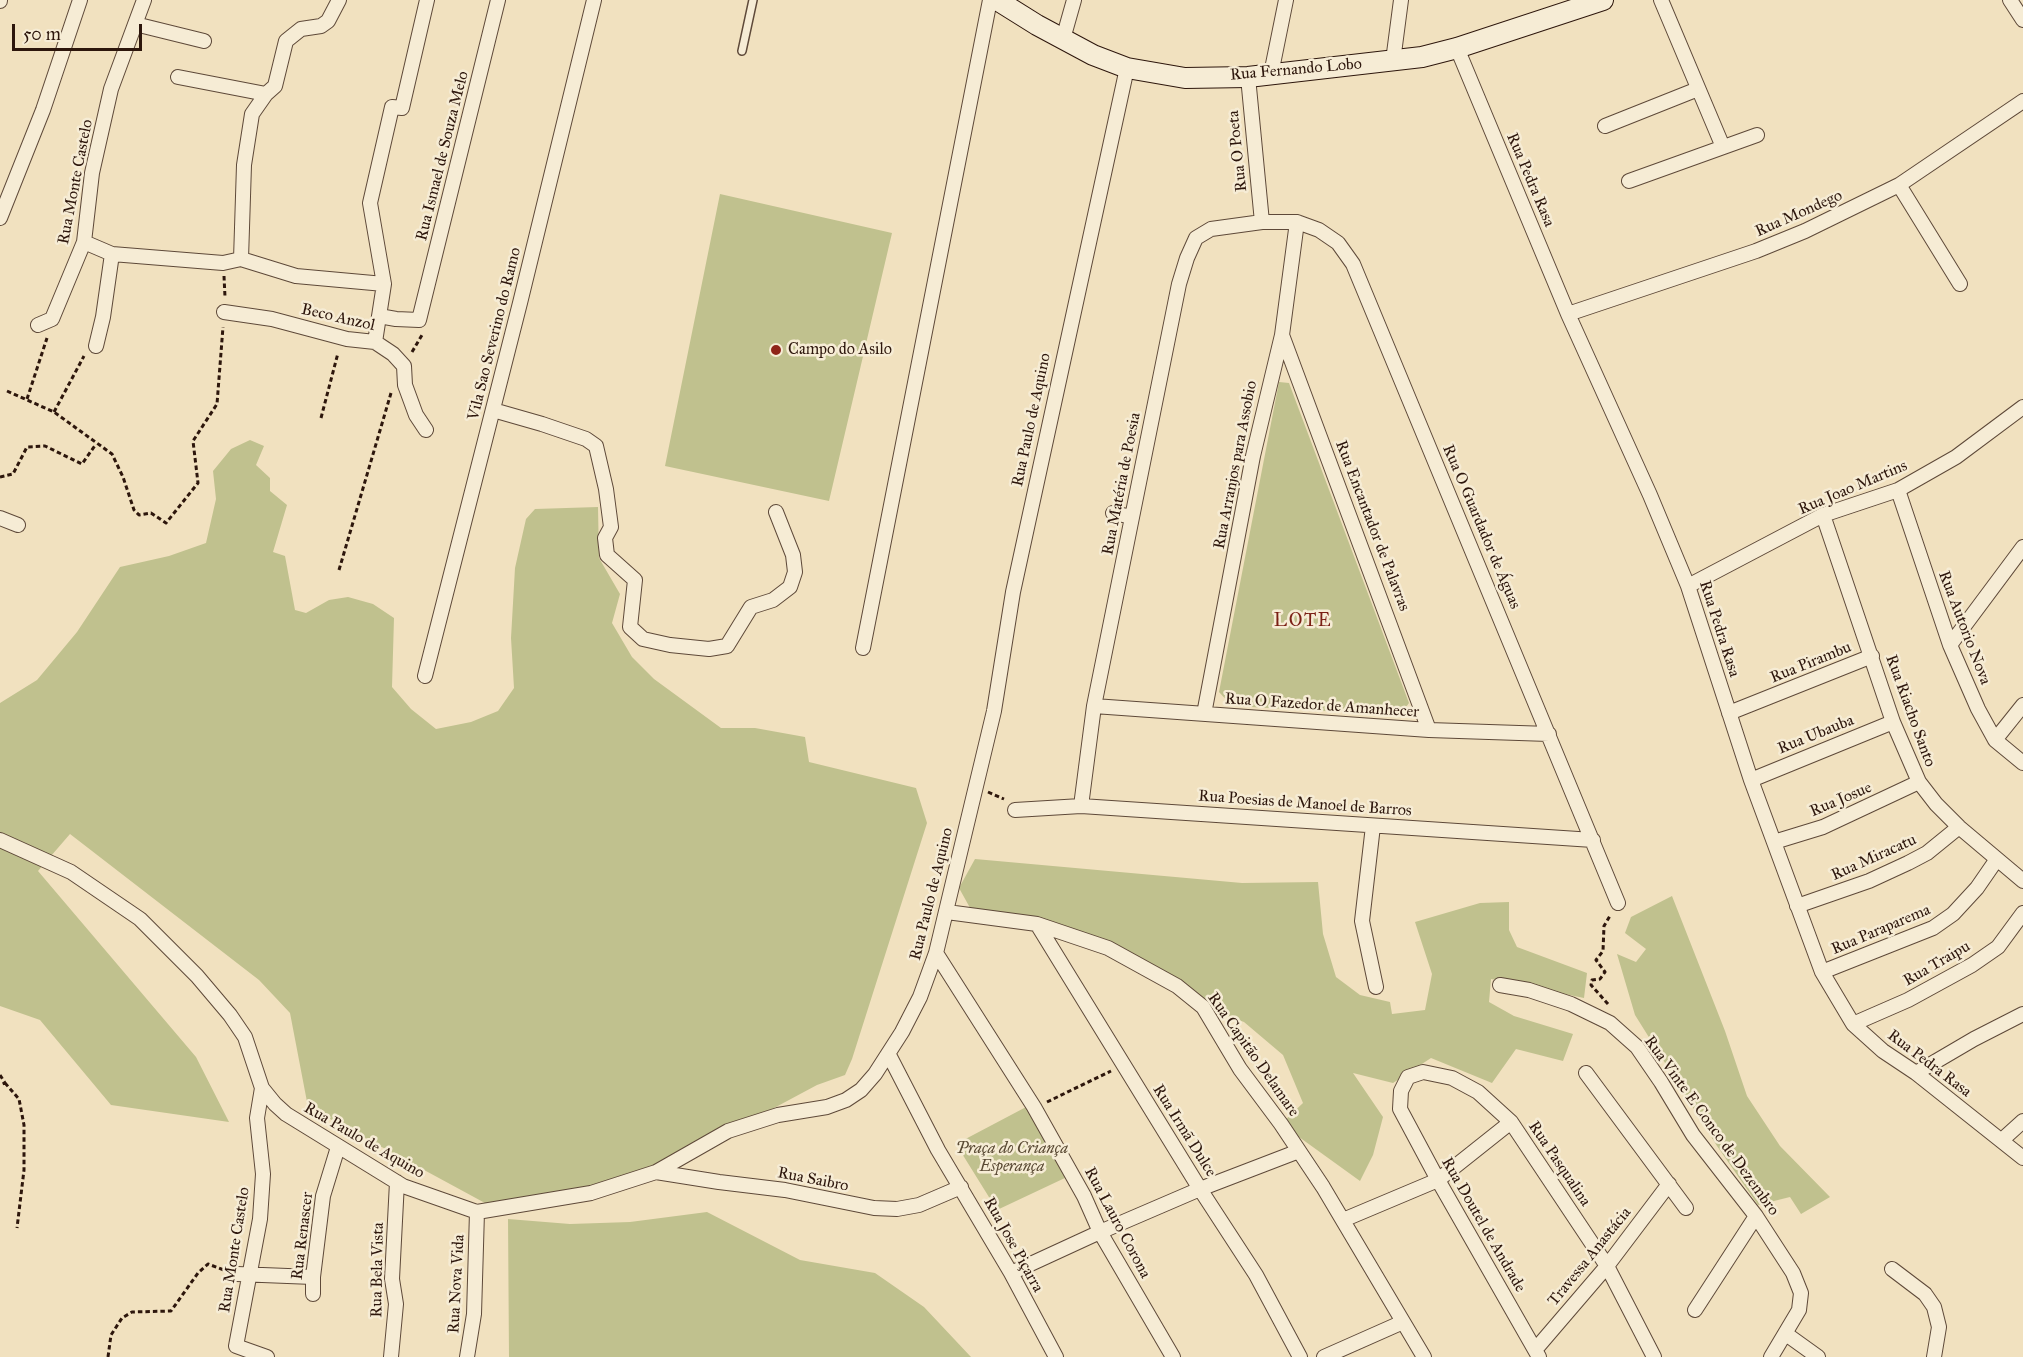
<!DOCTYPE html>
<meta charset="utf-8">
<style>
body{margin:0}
#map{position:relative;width:2023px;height:1357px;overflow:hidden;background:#f1e1bf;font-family:"IM FELL Great Primer",serif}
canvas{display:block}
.scale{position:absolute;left:12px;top:24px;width:130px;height:27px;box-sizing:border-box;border:3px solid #2d160c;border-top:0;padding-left:8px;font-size:18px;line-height:21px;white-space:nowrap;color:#2d160c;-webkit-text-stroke:4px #f6ecd5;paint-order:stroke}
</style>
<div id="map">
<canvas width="2023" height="1357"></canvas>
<div class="scale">50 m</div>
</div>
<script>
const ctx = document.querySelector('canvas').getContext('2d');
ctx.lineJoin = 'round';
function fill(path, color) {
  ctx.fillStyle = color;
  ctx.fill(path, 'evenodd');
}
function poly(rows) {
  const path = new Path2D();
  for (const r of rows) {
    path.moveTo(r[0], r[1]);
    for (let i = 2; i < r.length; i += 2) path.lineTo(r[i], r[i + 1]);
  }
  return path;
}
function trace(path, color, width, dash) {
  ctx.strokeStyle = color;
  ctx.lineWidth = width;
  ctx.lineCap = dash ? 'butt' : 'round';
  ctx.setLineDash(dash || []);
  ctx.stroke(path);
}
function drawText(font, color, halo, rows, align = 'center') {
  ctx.font = font + ' "IM FELL Great Primer",serif';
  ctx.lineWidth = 5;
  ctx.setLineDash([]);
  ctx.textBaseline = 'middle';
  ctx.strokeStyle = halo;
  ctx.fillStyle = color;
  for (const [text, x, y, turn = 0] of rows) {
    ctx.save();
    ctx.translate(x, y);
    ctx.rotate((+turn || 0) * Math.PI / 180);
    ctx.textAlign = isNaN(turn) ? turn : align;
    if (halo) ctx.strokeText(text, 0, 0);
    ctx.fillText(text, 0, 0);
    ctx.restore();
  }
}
const green = poly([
 [720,194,892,233,829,501,665,466],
 [1279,382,1289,383,1409,703,1400,715,1232,706,1219,692],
 [250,440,264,446,256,465,270,478,270,491,287,505,273,552,285,556,295,610,306,613,329,600,348,597,373,604,394,618,392,687,411,709,436,729,471,722,498,711,514,688,511,638,515,568,526,519,535,509,598,507,599,558,620,594,612,623,632,657,654,679,721,728,755,728,805,737,809,762,916,788,927,823,852,1059,845,1075,817,1085,675,1161,591,1193,496,1209,308,1107,290,1013,259,980,70,834,38,871,196,1057,229,1122,111,1105,40,1020,0,1006,0,703,37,680,77,632,120,567,169,556,206,543,216,499,213,471,231,449],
 [975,859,1242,883,1318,882,1323,934,1336,977,1360,995,1390,1002,1392,1014,1425,1010,1432,974,1415,922,1480,903,1509,902,1509,930,1517,947,1587,973,1584,998,1491,979,1489,1002,1514,1016,1573,1034,1563,1061,1516,1049,1492,1083,1431,1058,1393,1083,1353,1073,1383,1117,1373,1155,1360,1181,1281,1124,1303,1103,1283,1055,1244,1022,1203,1007,1108,948,974,915,959,888],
 [1672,896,1725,1031,1747,1096,1780,1146,1830,1197,1801,1214,1790,1197,1758,1205,1717,1146,1635,1015,1617,954,1636,962,1646,949,1625,933,1631,917],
 [1028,1106,1067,1177,997,1210,956,1144],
 [707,1212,800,1260,875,1273,924,1307,971,1357,509,1357,508,1219,570,1224,630,1222]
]);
const path = poly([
 [224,276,225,297],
 [412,352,422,335],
 [7,391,54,412,112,454,123,477,134,510,139,515,151,513,166,523,198,483,193,441,217,404,223,327],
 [27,399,47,338],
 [54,412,84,356],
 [321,418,338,353],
 [0,477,13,474,27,447,45,446,82,464,96,444],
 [339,570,391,393],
 [988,792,1004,799],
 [1608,1004,1591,985,1592,980,1600,979,1605,972,1596,960,1603,951,1604,926,1611,914],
 [0,1075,5,1083,0,1085],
 [5,1083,19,1099,24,1125,24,1170,17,1228],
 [1047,1102,1111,1071],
 [108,1357,111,1335,122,1318,132,1312,171,1311,198,1273,208,1264,224,1270]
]);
const service = poly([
 [742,51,753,0]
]);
const minor = poly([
 [1661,0,1723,147],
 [2010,0,2023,20],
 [0,1,0,0],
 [135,24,204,41],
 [1063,39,1074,0],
 [1457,48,1568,314,1650,495,1688,586,1751,780,1822,972,1853,1024,1883,1051,1916,1073,2023,1158],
 [1393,61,1401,0],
 [1271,74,1286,0],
 [178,77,266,94],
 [1248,77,1262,222],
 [1605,126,1698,89],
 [1629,181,1757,135],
 [1899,185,1960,284],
 [0,218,43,110,80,0],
 [84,242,112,254,223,263,241,259,296,276,384,284],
 [241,259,244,165,252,114,266,94,275,86,286,41,301,29,321,26,328,21,339,0],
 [224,312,272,319,347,339,375,342,393,354,404,366,405,385,416,415,426,430],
 [1568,314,1756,251,1805,231,1899,185,2023,101],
 [379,316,396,319,419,320,498,0],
 [38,325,52,319,84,242,92,173,111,89,144,0],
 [1282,335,1429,730],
 [375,342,384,284,370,203,392,107,402,108,427,0],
 [96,346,103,317,112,254],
 [493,410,542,424,586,439,596,446,606,489,611,527,605,538,607,555,635,580,630,627,643,639,670,645,709,649,727,646,751,607,773,600,790,587,795,572,793,555,776,512],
 [1898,490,1950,645,1978,709,1995,740,2023,763],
 [1113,513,1132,517],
 [1823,515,1893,722,1919,782,1936,804,1959,827,2023,881],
 [0,518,18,525],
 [1688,586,1823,515,1898,490,1956,457,2023,407],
 [1950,645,2023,547],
 [863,648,990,0],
 [425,676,520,303,594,0],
 [1094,706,1429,730,1549,734],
 [1729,713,1872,656],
 [1204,714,1253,456,1282,335,1297,222],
 [1995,740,2023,705],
 [1751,780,1893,722],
 [1081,806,1094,706,1179,284,1187,258,1196,238,1211,229,1262,222,1297,222,1319,230,1338,243,1353,264,1618,903],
 [1015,810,1081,806,1593,840],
 [1373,826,1362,921,1376,987],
 [0,840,71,872,140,919,197,976,230,1015,245,1037,262,1088,275,1104,286,1114,403,1186,477,1212,591,1193,656,1172,728,1131,778,1115,827,1107,846,1100,861,1090,875,1074,902,1032,920,997,936,953,994,711,1013,592,1127,68],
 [1774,842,1823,827,1919,782],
 [1797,906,1869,881,1908,863,1927,853,1959,827],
 [947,912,1037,924,1108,948,1177,986,1203,1007,1240,1069,1281,1124,1323,1187,1424,1357],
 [1037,924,1200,1189,1256,1275,1300,1357],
 [936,953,1034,1107,1084,1196,1100,1232,1173,1357],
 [1822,972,1933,928,1953,914,1977,888,1997,859],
 [1500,985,1529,990,1571,1004,1610,1023,1637,1047,1661,1082,1693,1135,1756,1216,1793,1273,1801,1293,1799,1310,1771,1357],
 [1853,1024,1908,1000,1972,965,1998,947,2023,913],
 [889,1055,938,1150,1011,1273,1056,1357],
 [1586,1073,1686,1208],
 [1916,1073,1974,1039,2023,1014],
 [262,1088,257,1118,263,1174,260,1219,236,1346,267,1357],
 [2002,1140,2023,1121],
 [656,1172,719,1182,785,1190,874,1208,897,1209,919,1205,961,1187],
 [1343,1220,1438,1180,1511,1122],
 [1892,1269,1925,1294,1934,1307,1939,1327,1934,1357],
 [1011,1273,1100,1232,1200,1189,1299,1151],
 [237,1274,313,1277],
 [313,1294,313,1277,323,1196,338,1147],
 [1695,1310,1756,1216],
 [1786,1334,1818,1357],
 [1535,1350,1607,1266,1669,1184],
 [391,1357,396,1304,392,1279,397,1182],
 [467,1357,474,1314,477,1212],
 [1324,1357,1403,1322],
 [1539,1357,1438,1180,1400,1109,1401,1091,1408,1077,1423,1072,1452,1078,1478,1092,1511,1122,1607,1266,1654,1357]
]);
const secondary = poly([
 [997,0,1037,25,1093,55,1127,68,1185,78,1248,77,1422,57,1457,48,1603,0]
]);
const markers = [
 [776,350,6,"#8f2418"]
];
const streetNames = [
 ["Rua Fernando Lobo",1296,70,-5],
 ["Rua O Poeta",1238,151,-96],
 ["Rua Ismael de Souza Melo",443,156,-76],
 ["Rua Pedra Rasa",1530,180,67],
 ["Rua Monte Castelo",76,182,-79],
 ["Rua Mondego",1799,214,-24],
 ["Beco Anzol",338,318,13],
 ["Vila Sao Severino do Ramo",495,334,-76],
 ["Rua Paulo de Aquino",1032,420,-78],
 ["Rua Arranjos para Assobio",1236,465,-79],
 ["Rua Matéria de Poesia",1122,484,-79],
 ["Rua Joao Martins",1853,488,-23],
 ["Rua Encantador de Palavras",1372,526,69],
 ["Rua O Guardador de Águas",1481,527,67],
 ["Rua Autorio Nova",1964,628,69],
 ["Rua Pedra Rasa",1719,629,72],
 ["Rua Pirambu",1811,663,-22],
 ["Rua O Fazedor de Amanhecer",1322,706,4],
 ["Rua Riacho Santo",1910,711,70],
 ["Rua Ubauba",1816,735,-22],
 ["Rua Josue",1841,800,-23],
 ["Rua Poesias de Manoel de Barros",1305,804,4],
 ["Rua Miracatu",1874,858,-24],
 ["Rua Paulo de Aquino",932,894,-76],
 ["Rua Paraparema",1881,930,-23],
 ["Rua Traipu",1937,964,-30],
 ["Rua Capitão Delamare",1253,1055,55],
 ["Rua Pedra Rasa",1929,1064,37],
 ["Rua Vinte E Conco de Dezembro",1711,1126,54],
 ["Rua Irmã Dulce",1184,1131,58],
 ["Rua Paulo de Aquino",364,1141,30],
 ["Rua Pasqualina",1559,1164,56],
 ["Rua Saibro",813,1180,11],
 ["Rua Lauro Corona",1117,1223,62],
 ["Rua Doutel de Andrade",1483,1225,60],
 ["Rua Renascer",303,1236,-83],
 ["Rua Jose Piçarra",1013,1245,61],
 ["Rua Monte Castelo",235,1250,-81],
 ["Travessa Anastácia",1590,1257,-51],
 ["Rua Bela Vista",378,1270,-89],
 ["Rua Nova Vida",457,1284,-87]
];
const poiNames = [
 ["Campo do Asilo",788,350]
];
const parkNames = [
 ["Praça do Criança",1012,1149],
 ["Esperança",1012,1167]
];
const neighbourhoodNames = [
 ["LOTE",1303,622]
];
fill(green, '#c0c18e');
trace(service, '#5e4939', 10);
trace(minor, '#5e4939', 16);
trace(secondary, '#2d160c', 22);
trace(path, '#2d160c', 3, [4.5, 3]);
trace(service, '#f6ecd5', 7);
trace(minor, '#f6ecd5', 14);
trace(secondary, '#f6ecd5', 20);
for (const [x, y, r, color] of markers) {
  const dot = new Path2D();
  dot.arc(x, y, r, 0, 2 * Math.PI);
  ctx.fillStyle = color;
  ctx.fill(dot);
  trace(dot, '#f6ecd5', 2);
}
drawText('16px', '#2d160c', '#f6ecd5', streetNames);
drawText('16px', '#2d160c', '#f6ecd5', poiNames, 'left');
drawText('italic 16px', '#594933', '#f6ecd5', parkNames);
ctx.letterSpacing = '1.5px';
drawText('18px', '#7a1f14', '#f6ecd5', neighbourhoodNames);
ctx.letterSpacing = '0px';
</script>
